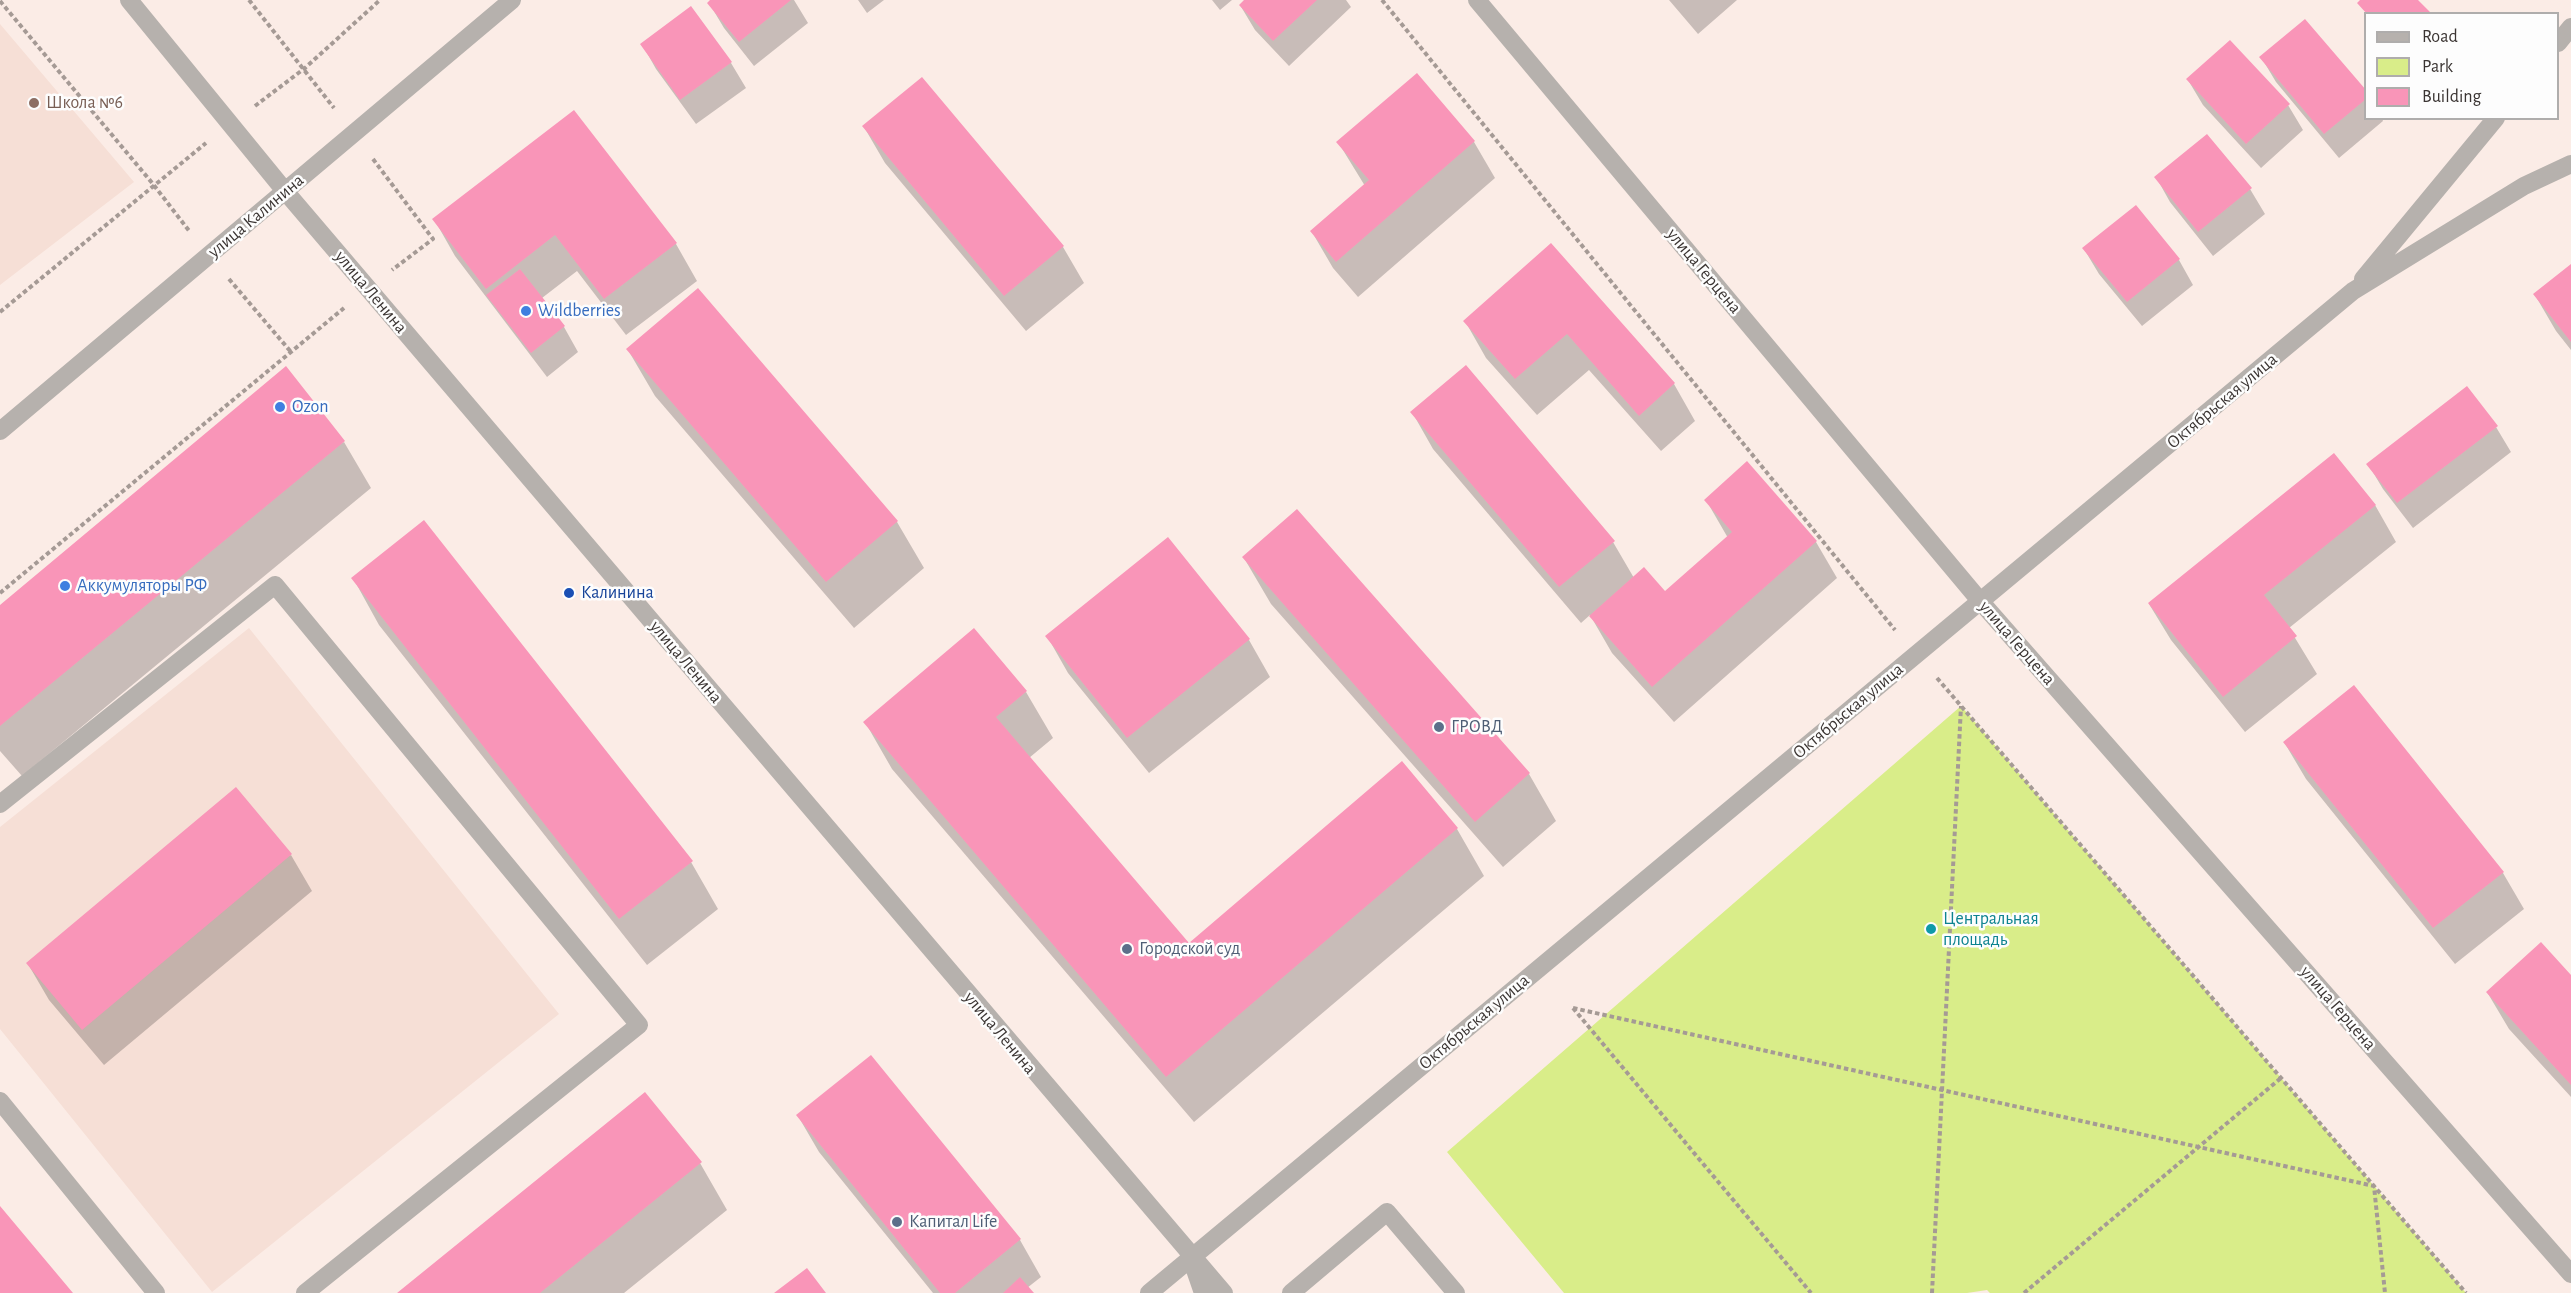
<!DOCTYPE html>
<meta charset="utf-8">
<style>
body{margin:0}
#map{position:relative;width:2571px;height:1293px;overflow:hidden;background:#fbece6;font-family:"Alegreya Sans",sans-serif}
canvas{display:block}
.legend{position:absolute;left:2364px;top:12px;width:195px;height:108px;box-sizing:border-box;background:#fdfdfd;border:2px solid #afadac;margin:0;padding:8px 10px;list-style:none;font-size:18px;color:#3b3533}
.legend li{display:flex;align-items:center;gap:12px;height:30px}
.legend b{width:30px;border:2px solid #afadac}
</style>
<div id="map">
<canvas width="2571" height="1293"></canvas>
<ul class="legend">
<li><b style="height:8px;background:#b6b1ad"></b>Road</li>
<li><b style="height:16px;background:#d9ed89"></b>Park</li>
<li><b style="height:16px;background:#f995b8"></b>Building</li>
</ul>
</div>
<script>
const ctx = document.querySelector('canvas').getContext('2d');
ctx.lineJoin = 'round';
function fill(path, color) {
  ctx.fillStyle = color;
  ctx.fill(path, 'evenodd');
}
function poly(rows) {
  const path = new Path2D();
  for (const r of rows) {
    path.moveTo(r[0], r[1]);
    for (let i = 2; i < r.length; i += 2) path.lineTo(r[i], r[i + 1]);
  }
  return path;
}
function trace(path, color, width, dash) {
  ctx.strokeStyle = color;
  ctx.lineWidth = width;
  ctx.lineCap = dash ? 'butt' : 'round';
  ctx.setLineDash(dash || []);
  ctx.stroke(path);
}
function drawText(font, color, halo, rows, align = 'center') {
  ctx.font = font + ' "Alegreya Sans",sans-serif';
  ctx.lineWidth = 5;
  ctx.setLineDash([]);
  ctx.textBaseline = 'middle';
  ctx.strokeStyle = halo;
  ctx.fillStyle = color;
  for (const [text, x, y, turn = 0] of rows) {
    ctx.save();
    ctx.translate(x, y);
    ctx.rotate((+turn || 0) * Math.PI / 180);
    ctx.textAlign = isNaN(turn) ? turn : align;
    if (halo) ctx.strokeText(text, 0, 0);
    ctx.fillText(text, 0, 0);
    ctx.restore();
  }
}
const built = poly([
 [0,24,134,182,0,285],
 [249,628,559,1014,212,1292,0,1029,0,827]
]);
const green = poly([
 [1961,706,2466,1293,1990,1293,1987,1290,1967,1293,1564,1293,1447,1152]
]);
const shadow = poly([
 [713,0,794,0,808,23,754,66,724,28,709,3],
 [858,0,884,0,867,13],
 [1212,0,1232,0,1220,10],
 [1246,0,1346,0,1351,7,1289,66,1255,30,1240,5],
 [1669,0,1737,0,1698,34],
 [642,44,731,63,746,88,696,124,656,69],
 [2261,57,2366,92,2366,118,2382,118,2383,121,2339,158,2276,82],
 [1416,75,1474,142,1495,178,1358,297,1333,268,1312,232,1365,186,1338,142],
 [2188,80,2288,105,2303,130,2261,168,2203,105],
 [574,112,676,244,697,281,626,335,577,271,542,298,564,327,578,352,547,377,455,256,434,219],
 [864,127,1063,247,1084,283,1026,331,885,163],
 [2156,177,2250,189,2265,214,2213,256,2170,202],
 [2136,208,2179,260,2193,285,2142,326,2099,274,2084,249],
 [1551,245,1674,384,1695,421,1661,451,1589,370,1537,415,1486,358,1465,321],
 [2571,266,2571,350,2556,331,2535,295],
 [628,350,897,522,924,568,854,628,655,396],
 [1412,412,1613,542,1634,578,1665,593,1728,538,1706,500,1816,542,1837,578,1674,722,1612,653,1590,615,1581,623,1433,449],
 [2496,427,2511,452,2413,528,2383,489,2368,464],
 [344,442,371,488,22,776,0,751,0,607],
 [2375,505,2396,542,2289,628,2317,674,2245,732,2171,640,2149,604],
 [1297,511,1529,774,1556,821,1503,867,1271,604,1244,558],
 [1168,539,1249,640,1270,677,1149,773,1068,673,1047,636],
 [353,578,691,862,718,909,647,965,379,625],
 [1026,692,1053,738,1029,758,1189,945,1402,764,1457,829,1484,876,1194,1122,892,769,865,722],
 [2284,742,2503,873,2524,909,2455,964,2306,779],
 [291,855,312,891,104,1065,49,1000,28,964],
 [2571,977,2571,1097,2509,1029,2487,992],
 [871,1057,1020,1240,1041,1277,1027,1288,1032,1293,933,1293,819,1152,798,1116],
 [700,1163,727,1210,624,1293,399,1293]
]);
const building = poly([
 [710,0,791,0,739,42,707,3],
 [1244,0,1317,0,1273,41,1239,5],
 [2360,0,2418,0,2432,14,2367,14,2357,3],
 [691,6,732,62,680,100,640,44],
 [2305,19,2366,90,2366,99,2324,134,2259,57],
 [2230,40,2290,104,2246,144,2186,79],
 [1417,73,1475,141,1336,262,1310,231,1369,180,1336,142],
 [922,77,1064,246,1004,296,862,126],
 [574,110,677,243,604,299,555,235,486,289,432,219],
 [2207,134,2252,188,2198,232,2154,177],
 [2136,205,2180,259,2127,302,2082,248],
 [1551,243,1675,383,1639,416,1567,334,1515,379,1463,321],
 [2571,264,2571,342,2533,294],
 [520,269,565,326,531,353,486,295],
 [698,288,898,521,826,582,626,349],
 [1466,365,1615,541,1559,587,1410,412],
 [286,366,345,441,0,726,0,605],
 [2467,386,2498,426,2397,503,2366,464],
 [2334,453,2376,505,2264,595,2297,636,2223,697,2148,603],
 [1747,461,1817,541,1652,687,1589,616,1644,567,1665,591,1732,532,1704,500],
 [1297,509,1530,773,1475,822,1242,557],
 [424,520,693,861,619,919,351,578],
 [1168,537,1250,639,1127,738,1045,636],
 [974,628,1027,691,996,717,1189,943,1402,761,1458,828,1166,1077,863,722],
 [2354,685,2504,872,2433,928,2283,742],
 [236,787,292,854,82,1030,26,963],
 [2541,942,2571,975,2571,1085,2486,992],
 [871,1055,1021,1239,955,1293,940,1293,796,1115],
 [645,1092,702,1162,540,1293,397,1293],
 [0,1206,73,1293,0,1293],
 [807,1268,826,1293,774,1293],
 [1020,1277,1034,1293,1003,1293]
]);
const path = poly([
 [249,0,334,108],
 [1382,0,1895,630],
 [0,1,153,184,190,232],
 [255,106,305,68,380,0],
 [373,159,433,239,392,270],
 [229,279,291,352],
 [0,312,206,143],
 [0,593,344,308],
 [1937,678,2466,1293],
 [1573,1008,2374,1186,2385,1293],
 [1573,1008,1811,1293],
 [1932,1293,1961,706],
 [2024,1293,2281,1078]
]);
const minor = poly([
 [129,0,285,191,1224,1293],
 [1477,0,1981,602,2571,1274],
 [2558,43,2571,27],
 [2363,279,2496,118],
 [0,431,512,0],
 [0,804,275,585,639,1025,305,1293],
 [0,1101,156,1293],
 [1193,1264,1203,1293],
 [1149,1293,2353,291,2524,186,2571,164],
 [1291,1293,1387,1212,1456,1293]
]);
const markers = [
 [34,103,6,"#8d6e63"],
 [526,311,6,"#3f7fe0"],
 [280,407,6,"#3f7fe0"],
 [65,586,6,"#3f7fe0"],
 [569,593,6,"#1a4fb4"],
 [1439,727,6,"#5c6f8a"],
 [1931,929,6,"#0f9aa8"],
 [1127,949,6,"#5c6f8a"],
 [897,1222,6,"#5c6f8a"]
];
const educationNames = [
 ["Школа №6",46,103]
];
const streetNames = [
 ["улица Калинина",256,216,-40],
 ["улица Герцена",1704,271,50],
 ["улица Ленина",371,292,50],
 ["Октябрьская улица",2222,401,-40],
 ["улица Герцена",2017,643,49],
 ["улица Ленина",686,662,50],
 ["Октябрьская улица",1848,711,-40],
 ["улица Герцена",2338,1008,49],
 ["Октябрьская улица",1474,1022,-40],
 ["улица Ленина",1000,1033,50]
];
const shopNames = [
 ["Wildberries",538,311],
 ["Ozon",292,407],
 ["Аккумуляторы РФ",77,586]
];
const transitNames = [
 ["Калинина",581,593]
];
const serviceNames = [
 ["ГРОВД",1451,727],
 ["Городской суд",1139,949],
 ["Капитал Life",909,1222]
];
const cultureNames = [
 ["Центральная",1943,919],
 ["площадь",1943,940]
];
fill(built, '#f6dfd6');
fill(green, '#d9ed89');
fill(shadow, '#0003');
fill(building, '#f995b8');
trace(path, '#a59a95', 4, [4.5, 3]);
trace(minor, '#b6b1ad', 18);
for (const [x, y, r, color] of markers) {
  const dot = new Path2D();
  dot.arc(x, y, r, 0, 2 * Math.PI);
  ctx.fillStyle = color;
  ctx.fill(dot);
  trace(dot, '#fdfdfd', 2);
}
drawText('18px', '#785e54', '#fdfdfd', educationNames, 'left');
drawText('18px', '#3b3533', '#fdfdfd', streetNames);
drawText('18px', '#366cbe', '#fdfdfd', shopNames, 'left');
drawText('18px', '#164399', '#fdfdfd', transitNames, 'left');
drawText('18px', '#4e5e75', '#fdfdfd', serviceNames, 'left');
drawText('18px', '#0d838f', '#fdfdfd', cultureNames, 'left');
</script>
